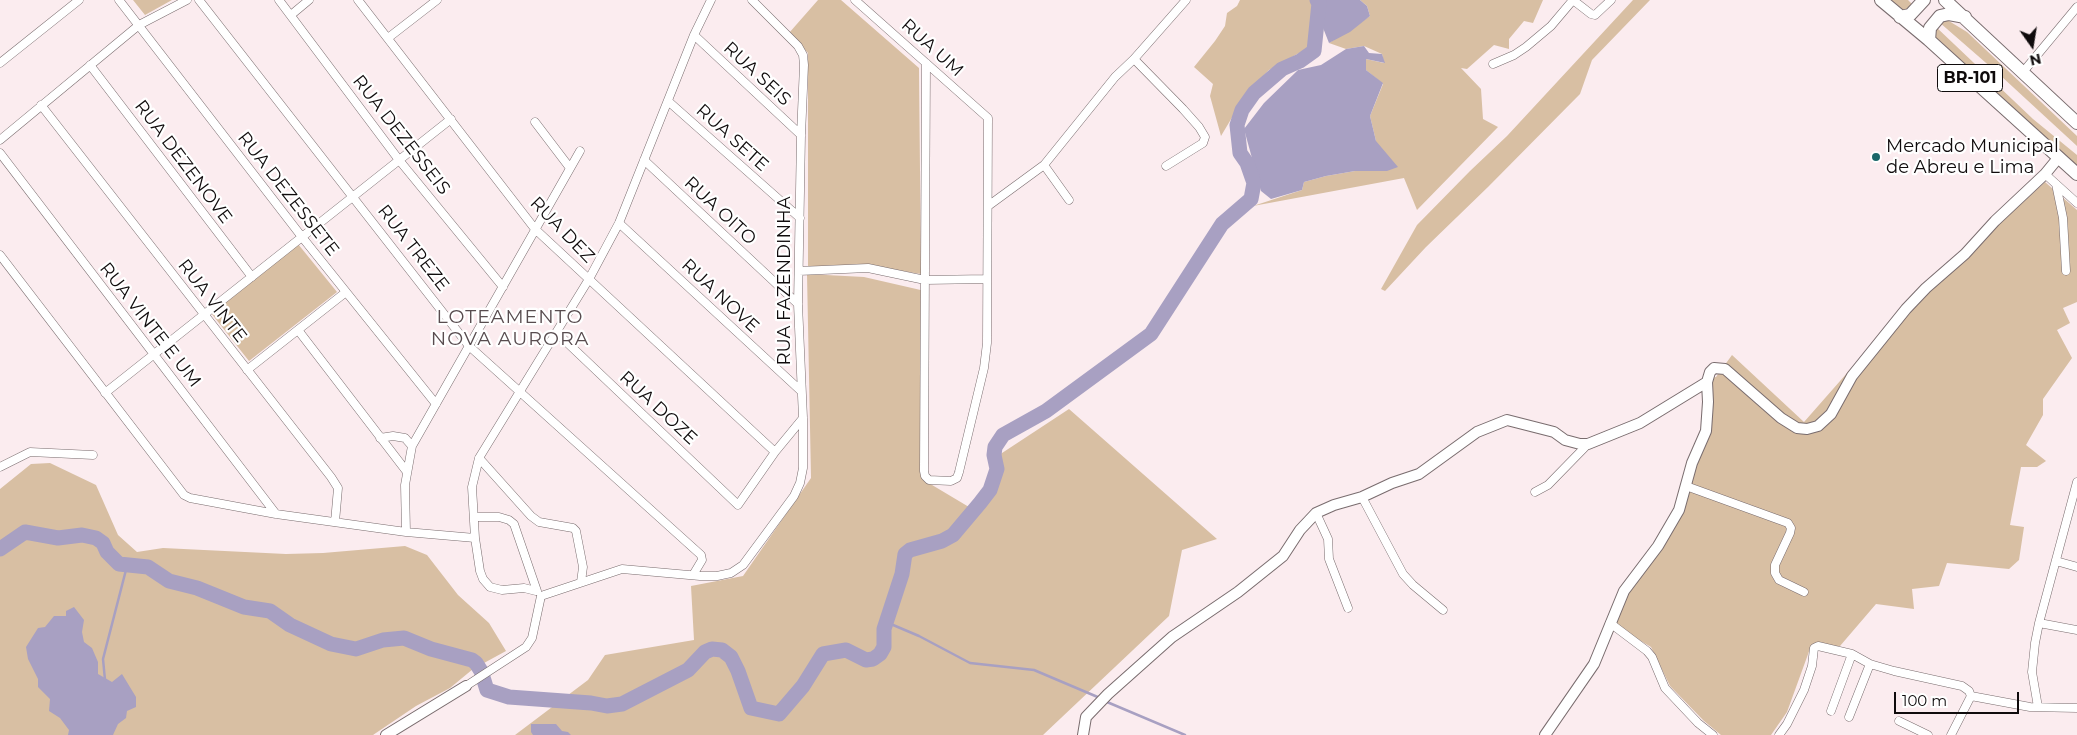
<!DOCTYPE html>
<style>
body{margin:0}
#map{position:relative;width:2077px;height:735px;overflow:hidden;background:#fbecef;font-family:Montserrat,sans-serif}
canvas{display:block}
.north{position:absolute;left:2007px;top:20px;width:50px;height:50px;-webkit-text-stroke:4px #fff;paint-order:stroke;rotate:167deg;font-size:14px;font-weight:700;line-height:20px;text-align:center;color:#0f0b0c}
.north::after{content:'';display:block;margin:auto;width:18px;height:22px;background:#0f0b0c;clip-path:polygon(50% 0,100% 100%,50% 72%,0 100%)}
.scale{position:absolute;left:1894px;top:692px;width:125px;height:22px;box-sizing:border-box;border:2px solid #0f0b0c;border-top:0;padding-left:6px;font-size:15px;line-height:18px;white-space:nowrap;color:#0f0b0c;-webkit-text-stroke:4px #fff;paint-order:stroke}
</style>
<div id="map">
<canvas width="2077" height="735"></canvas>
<div class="north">N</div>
<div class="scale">100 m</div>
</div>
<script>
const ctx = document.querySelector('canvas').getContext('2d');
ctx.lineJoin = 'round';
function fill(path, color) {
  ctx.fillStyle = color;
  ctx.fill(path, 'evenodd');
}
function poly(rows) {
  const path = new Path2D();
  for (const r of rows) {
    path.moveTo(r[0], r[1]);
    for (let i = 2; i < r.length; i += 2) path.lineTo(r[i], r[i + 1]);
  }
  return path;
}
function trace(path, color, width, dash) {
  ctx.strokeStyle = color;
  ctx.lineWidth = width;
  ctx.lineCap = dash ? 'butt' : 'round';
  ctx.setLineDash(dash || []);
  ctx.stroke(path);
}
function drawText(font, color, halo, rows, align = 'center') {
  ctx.font = font + ' Montserrat,sans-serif';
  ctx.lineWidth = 4.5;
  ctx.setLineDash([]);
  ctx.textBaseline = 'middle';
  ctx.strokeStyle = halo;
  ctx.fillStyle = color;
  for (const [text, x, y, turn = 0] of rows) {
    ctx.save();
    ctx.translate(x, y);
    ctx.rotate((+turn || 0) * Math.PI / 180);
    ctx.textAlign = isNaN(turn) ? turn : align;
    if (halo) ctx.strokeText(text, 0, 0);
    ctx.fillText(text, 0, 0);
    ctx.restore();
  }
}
const green = poly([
 [133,0,172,0,145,15],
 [818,0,841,0,919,68,921,274,890,269,808,266,808,53,789,33],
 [1240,0,1314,0,1316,10,1315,44,1269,70,1246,94,1221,136,1210,96,1213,84,1194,67,1215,41,1225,26,1227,13,1237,6],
 [1360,0,1543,0,1533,23,1524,21,1509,39,1509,49,1494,45,1467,69,1461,68,1481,89,1483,119,1498,127,1417,210,1404,178,1253,206,1302,190,1304,182,1326,176,1355,171,1376,141,1370,116,1383,84,1366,70,1366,59,1384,63,1382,54,1364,46,1346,49,1329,43,1370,16,1367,6],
 [1633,0,1650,0,1592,60,1580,94,1488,187,1426,247,1385,291,1381,289,1417,225,1470,171,1507,136],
 [1885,0,1908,0,1914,6,1902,11],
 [1944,18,1967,32,2077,136,2077,146,2001,76,1939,22],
 [1935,26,2033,119,2077,155,2077,169,1931,39],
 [2045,182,2077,210,2077,302,2063,308,2070,323,2057,330,2072,358,2043,399,2043,415,2026,445,2046,461,2037,467,2021,467,2010,525,2024,527,2019,560,2009,569,1947,563,1939,586,1912,589,1914,609,1876,604,1840,646,1811,646,1787,712,1771,735,1721,735,1704,721,1670,686,1651,647,1614,625,1630,590,1673,531,1704,436,1707,379,1716,377,1732,355,1804,422,1891,323],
 [298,244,337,292,249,361,211,313],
 [807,274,864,277,925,291,922,479,974,510,999,455,1069,409,1217,539,1182,550,1169,616,1043,735,515,735,588,680,605,655,694,640,691,586,743,576,811,478],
 [50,463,96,485,118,535,137,552,163,548,286,554,323,553,405,546,427,555,458,595,489,623,506,651,473,669,450,688,416,706,373,735,0,735,0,489,31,464]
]);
const water = poly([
 [1312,0,1360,0,1367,6,1370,16,1350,32,1329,43],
 [1364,46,1369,53,1382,54,1385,63,1366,59,1366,70,1383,83,1370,116,1376,141,1398,167,1387,171,1355,171,1326,176,1304,182,1302,190,1271,199,1261,191,1244,129,1264,103,1298,70,1321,65,1346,49],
 [74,607,84,620,82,632,84,642,92,648,98,662,98,674,112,682,122,674,136,697,136,707,127,711,126,718,118,724,113,735,68,735,69,730,60,718,49,711,50,699,38,687,38,679,28,659,26,647,38,628,45,627,54,616,66,616,66,611],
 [531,724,556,724,562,731,568,732,571,735,533,735,531,732]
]);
const stream = poly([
 [886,622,919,636,970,663,1034,670,1100,698],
 [105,680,103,659,127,566],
 [1107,702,1185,735]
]);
const river = poly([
 [0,549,25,532,58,538,82,535,96,538,103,543,107,552,119,564,148,567,169,581,197,588,244,607,270,611,290,625,331,644,356,649,383,640,404,638,431,649,472,660,476,663,481,671,487,690,509,697,591,703,607,706,622,704,688,670,705,652,712,649,722,650,731,657,738,671,751,708,779,714,803,686,823,654,846,650,866,660,873,659,880,654,884,647,884,629,902,574,905,554,910,550,942,541,953,535,980,503,990,490,997,469,994,455,995,447,1003,435,1046,411,1151,334,1222,224,1251,199,1254,183,1247,163,1240,153,1237,125,1242,110,1254,93,1282,69,1300,61,1314,51,1319,3,1317,0]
]);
const minor = poly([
 [119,0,302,237,436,404],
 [199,0,469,346,701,555,702,560,693,575],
 [279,0,399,160,503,287],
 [358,0,535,229,775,452],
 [855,0,988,118,987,343,984,368,959,472,957,478,951,481,929,480,925,476,924,471,926,63],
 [1573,0,1591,14,1595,15,1611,0],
 [291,15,309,0],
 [694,35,801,135],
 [388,38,437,0],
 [1134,59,1186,0],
 [0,63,79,0],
 [1493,64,1514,55,1526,47,1551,26,1573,0],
 [90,65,252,277],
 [2023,72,2077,7],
 [668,101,800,218],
 [41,105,331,477,338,488,335,522],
 [535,122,570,168],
 [0,140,139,25,187,0],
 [0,153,276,514],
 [644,160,798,304],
 [1044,165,1069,200],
 [2045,174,2077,203],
 [2056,184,2063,218,2066,271],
 [988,206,1044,165,1115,77,1134,59,1183,109,1199,127,1205,137,1203,143,1166,166],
 [619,223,801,391],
 [0,255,184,495,190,498,276,514,406,532,475,538,480,571,483,579,490,587,502,590,524,588,536,591],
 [799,271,868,268,925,280,987,279],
 [298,330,407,472],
 [557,333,738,505,775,452,803,418],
 [247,370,346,292],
 [105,393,451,119],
 [380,438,393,436,405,438,412,446],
 [479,458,531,516,539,522,573,528,576,531,583,567,581,582],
 [0,467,30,452,93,455],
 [1686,486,1788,523,1791,528,1790,533,1775,565,1775,573,1779,580,1804,592],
 [1535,492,1548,485,1588,444],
 [1362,497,1403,574,1413,585,1443,610],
 [1316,513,1328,539,1329,559,1348,608],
 [474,517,499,517,509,520,514,524,537,591],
 [406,532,405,485,412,446,580,151],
 [475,538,472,487,479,458,589,279,619,223,694,35,711,0],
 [2056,561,2077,567],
 [1610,623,1647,651,1652,657,1665,688,1698,723,1713,735],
 [2039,623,2077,630],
 [466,686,526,647,532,638,541,596,622,569,700,576,717,576,731,573,743,565,794,496,800,483,803,468,803,418,798,304,801,135,804,65,803,55,798,46,752,0],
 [2038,707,2032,672,2035,643,2039,623,2077,482],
 [1831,711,1852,654],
 [1849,717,1870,664],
 [1899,721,1928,735],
 [1779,735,1787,724,1804,690,1812,666,1814,648,1818,646,1852,654,1870,664,1894,671,1962,686,1969,691,1971,696,2030,707,2077,708],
 [1951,735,1971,696]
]);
const tertiary = poly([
 [386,735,466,686],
 [1083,735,1086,717,1108,694,1172,637,1238,592,1283,556,1300,530,1316,513,1334,505,1362,497,1392,483,1419,474,1477,432,1507,420,1554,432,1565,440,1580,444,1588,444,1640,423,1707,382],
 [1545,735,1594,664,1624,591,1658,546,1679,510,1692,463,1706,431,1708,402,1707,382,1710,372,1714,368,1725,369,1781,418,1797,428,1807,429,1818,426,1831,414,1852,376,1906,309,1926,288,1965,254,1995,221,2045,174,2059,157]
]);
const trunk = poly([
 [1881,0,1929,40,2077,174],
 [1945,0,2077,123],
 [1900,17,1910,15,1924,0],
 [1929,40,1930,28,1940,16,1949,14,1965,17]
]);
const markers = [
 [1876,157,5,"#1b686a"]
];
const shields = [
 [1970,78,65]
];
const shieldNames = [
 ["BR-101",1970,78]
];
const streetNames = [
 ["RUA UM",932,48,42],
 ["RUA SEIS",757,74,43],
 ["RUA DEZESSEIS",401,135,52],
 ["RUA SETE",732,138,42],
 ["RUA DEZENOVE",183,162,53],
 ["RUA DEZESSETE",288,194,52],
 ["RUA OITO",720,211,43],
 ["RUA DEZ",562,230,46],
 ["RUA TREZE",413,248,52],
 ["RUA FAZENDINHA",785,281,-90],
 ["RUA NOVE",720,296,43],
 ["RUA VINTE",212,301,52],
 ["RUA VINTE E UM",150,325,52],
 ["RUA DOZE",658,408,43]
];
const poiNames = [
 ["Mercado Municipal",1886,147],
 ["de Abreu e Lima",1886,168]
];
const neighbourhoodNames = [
 ["LOTEAMENTO",510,317],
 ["NOVA AURORA",510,339]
];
fill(green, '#d8bfa3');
fill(water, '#a8a0c2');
trace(stream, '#a8a0c2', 2.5);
trace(river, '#a8a0c2', 15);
trace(minor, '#796c6e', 9);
trace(tertiary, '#796c6e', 12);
trace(trunk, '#796c6e', 14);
trace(minor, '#fff', 8);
trace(tertiary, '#fff', 10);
trace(trunk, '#fff', 12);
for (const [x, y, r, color] of markers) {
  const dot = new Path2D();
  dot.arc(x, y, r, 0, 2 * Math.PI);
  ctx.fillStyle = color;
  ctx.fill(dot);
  trace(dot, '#fff', 2);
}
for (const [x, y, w] of shields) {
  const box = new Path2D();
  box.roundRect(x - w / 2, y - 13.5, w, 27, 4);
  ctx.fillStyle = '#fff';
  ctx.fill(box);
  trace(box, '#0f0b0c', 1);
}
drawText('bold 16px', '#0f0b0c', null, shieldNames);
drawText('18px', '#0f0b0c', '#fff', streetNames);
drawText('18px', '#0f0b0c', '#fff', poiNames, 'left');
ctx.letterSpacing = '1px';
drawText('19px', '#584c4f', '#fff', neighbourhoodNames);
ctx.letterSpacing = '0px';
</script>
